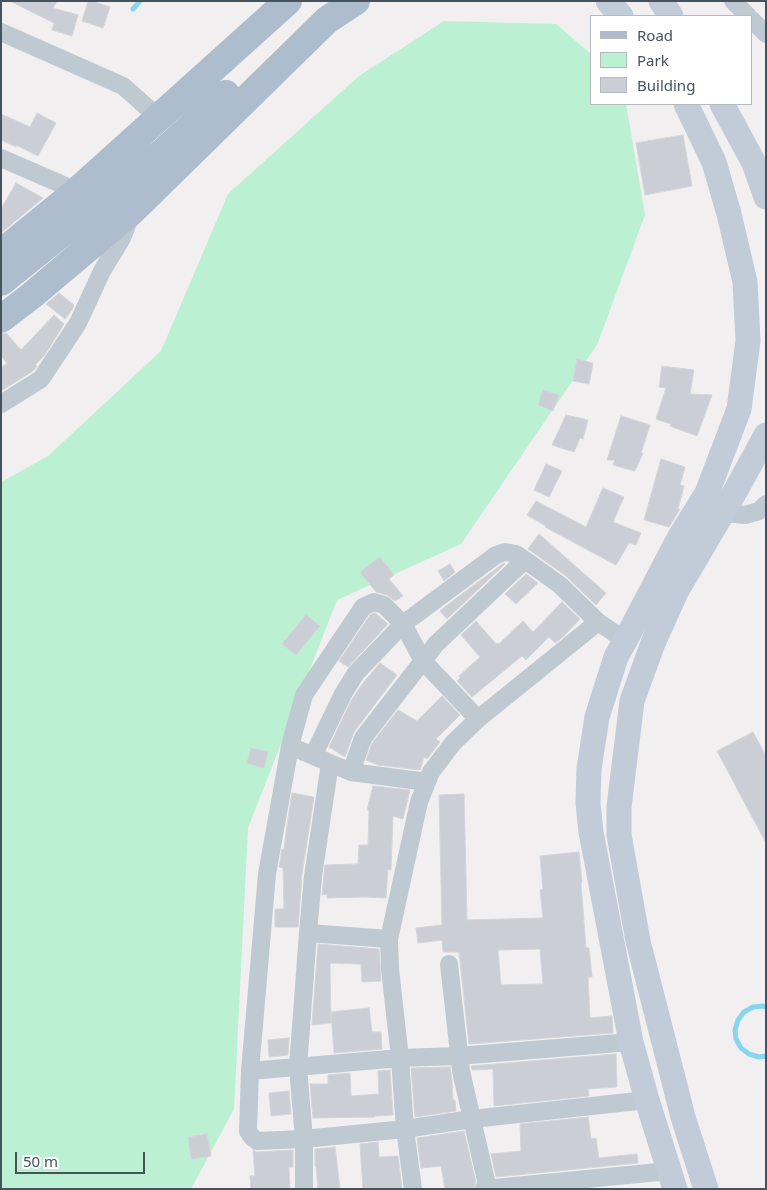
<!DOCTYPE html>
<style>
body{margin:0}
#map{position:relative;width:767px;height:1190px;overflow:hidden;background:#f1efef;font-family:"Noto Sans",sans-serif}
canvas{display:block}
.frame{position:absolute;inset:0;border:2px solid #46525d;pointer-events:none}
.legend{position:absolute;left:590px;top:15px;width:162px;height:90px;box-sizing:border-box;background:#fff;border:1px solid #b5babe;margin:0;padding:6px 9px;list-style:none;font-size:15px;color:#46525d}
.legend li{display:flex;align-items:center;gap:10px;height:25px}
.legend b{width:25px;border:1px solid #b5babe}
.scale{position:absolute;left:15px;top:1152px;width:130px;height:22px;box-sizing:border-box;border:2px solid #46525d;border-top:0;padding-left:6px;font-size:15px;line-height:18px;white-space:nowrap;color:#46525d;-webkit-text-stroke:4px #fff;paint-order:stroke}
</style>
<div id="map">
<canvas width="767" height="1190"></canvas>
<div class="frame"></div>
<ul class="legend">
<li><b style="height:6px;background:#aebdce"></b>Road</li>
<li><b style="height:14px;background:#bcf0d2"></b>Park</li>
<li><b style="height:14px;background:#cbced4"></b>Building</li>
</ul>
<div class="scale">50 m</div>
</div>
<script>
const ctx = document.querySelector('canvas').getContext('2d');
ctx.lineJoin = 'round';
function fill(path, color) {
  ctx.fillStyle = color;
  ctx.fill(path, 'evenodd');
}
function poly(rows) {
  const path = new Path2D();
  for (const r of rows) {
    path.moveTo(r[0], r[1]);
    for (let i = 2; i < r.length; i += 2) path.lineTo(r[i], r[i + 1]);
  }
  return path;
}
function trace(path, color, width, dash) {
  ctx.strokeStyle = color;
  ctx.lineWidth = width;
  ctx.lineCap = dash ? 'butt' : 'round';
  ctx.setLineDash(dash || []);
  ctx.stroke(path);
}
const green = poly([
 [444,21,556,24,591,54,591,104,626,104,645,215,597,345,461,544,337,600,248,828,234,1109,191,1189,1,1189,1,482,48,456,161,351,228,194,359,76]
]);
const stream = poly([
 [133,9,140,1],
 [766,1007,763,1006,753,1007,744,1012,738,1020,735,1030,736,1039,741,1048,749,1054,759,1057,766,1056]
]);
const building = poly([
 [10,1,57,1,53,8,78,15,72,36,52,30,54,23,10,1],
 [88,1,92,1,110,7,103,28,82,21,88,1],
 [37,113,56,123,38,156,16,145,16,147,1,140,1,114,30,127,37,113],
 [683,135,692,186,645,195,636,143,683,135],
 [16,183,43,198,1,233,1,209,16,183],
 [59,293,74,305,72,310,65,319,46,304,59,293],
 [54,315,64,324,44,356,35,365,37,366,33,371,1,391,1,368,7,363,1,356,1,334,6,333,21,350,54,315],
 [577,359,593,363,589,384,573,381,577,359],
 [662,366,694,370,690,394,712,395,697,436,670,426,671,424,656,419,666,388,659,387,662,366],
 [543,390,559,395,553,411,538,405,543,390],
 [566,415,588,420,583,439,580,438,574,452,552,445,566,415],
 [621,416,650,425,641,453,643,453,635,471,613,465,615,460,607,460,621,416],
 [661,459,685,467,680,485,684,486,678,509,680,509,669,527,644,520,661,459],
 [546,464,562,471,549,497,534,490,546,464],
 [603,488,624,497,613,522,641,533,636,545,629,543,616,565,545,527,546,526,527,515,536,501,586,527,603,488],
 [539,534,606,593,596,605,566,576,528,549,539,534],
 [380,557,394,575,389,579,403,596,395,601,387,595,376,592,360,572,380,557],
 [504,563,505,564,447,619,440,611,455,599,501,565,504,563],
 [450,564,455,572,444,581,438,571,450,564],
 [526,574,538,583,516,604,505,594,526,574],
 [562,602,580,619,564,636,555,643,549,637,526,660,522,656,472,697,457,681,460,678,459,676,480,657,461,635,476,621,496,644,498,643,499,644,523,621,533,632,562,602],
 [375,613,388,624,348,667,339,661,370,615,375,613],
 [306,615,320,626,296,655,282,644,306,615],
 [380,663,397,675,354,732,345,757,329,747,351,701,363,683,380,663],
 [442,696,460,715,436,739,440,742,427,759,424,757,420,770,378,765,366,760,372,743,398,710,417,721,442,696],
 [753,732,766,756,766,843,717,751,753,732],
 [251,748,268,752,264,768,247,763,251,748],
 [373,786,410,790,403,819,393,816,391,870,388,869,386,898,364,897,327,898,327,894,322,895,325,865,358,864,359,845,368,845,369,810,367,810,373,786],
 [292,793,314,797,302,874,298,927,275,927,275,909,284,909,283,868,279,867,282,849,284,850,287,825,292,793],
 [464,794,467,920,543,918,540,890,543,889,540,856,579,852,582,882,581,883,586,948,589,948,592,977,588,977,590,1018,612,1016,613,1033,469,1044,459,952,443,952,442,940,418,943,416,928,442,925,439,795,464,794],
 [540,949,543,984,501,985,498,950,540,949],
 [318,944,379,949,381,981,362,982,361,964,330,963,331,1023,312,1025,318,944],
 [369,1008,372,1032,381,1032,382,1049,334,1053,331,1012,369,1008],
 [289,1038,288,1055,269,1057,268,1040,289,1038],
 [616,1054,617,1087,588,1089,589,1096,494,1106,493,1069,472,1070,471,1066,616,1054],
 [450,1067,452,1080,453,1100,455,1100,456,1111,415,1117,411,1068,450,1067],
 [390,1070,393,1115,375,1116,375,1117,313,1118,310,1084,328,1084,328,1075,350,1073,351,1096,379,1094,378,1071,390,1070],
 [289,1091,291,1114,271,1116,269,1093,289,1091],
 [588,1117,591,1139,596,1138,599,1158,637,1154,638,1163,496,1177,491,1154,521,1151,520,1124,588,1117],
 [464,1131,476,1183,474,1189,445,1189,441,1166,421,1168,417,1138,464,1131],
 [207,1134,211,1156,191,1159,188,1137,207,1134],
 [378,1142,379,1157,398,1156,402,1189,363,1189,360,1144,378,1142],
 [335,1147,340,1189,318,1189,316,1166,315,1166,315,1149,335,1147],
 [253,1150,257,1152,293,1150,293,1167,289,1167,290,1189,251,1189,250,1176,255,1176,253,1150]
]);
const street = poly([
 [733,1,748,16],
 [751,19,766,34],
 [1,32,123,86,159,118],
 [1,158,77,191],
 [1,404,41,379,78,323,102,271,122,238,131,215],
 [723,513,745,515,759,511,766,504],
 [478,719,423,661,403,624,384,605,374,602,363,607,304,695,290,746,267,874,250,1071,248,1131,252,1137,257,1141,304,1139,405,1129,472,1119,647,1100],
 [290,746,351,772,427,782],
 [313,756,343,694,356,673,403,624,496,555,505,552,516,554,525,560,560,585,598,622],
 [351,772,363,738,436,644,525,560],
 [308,933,389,939],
 [449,964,461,1071,488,1189],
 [250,1071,400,1058,458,1056,631,1042],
 [304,1189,304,1139,298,1067,308,933,313,876,330,763],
 [413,1189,405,1129,400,1058,390,969,389,939,419,802,431,772,453,743,478,719,598,622,625,640],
 [484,1189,669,1171]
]);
const secondary = poly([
 [608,1,621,16],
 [661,1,671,16],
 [722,104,754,163,766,197],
 [675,1189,647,1100,631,1042,591,832,588,803,589,769,597,717,616,657,633,626,679,538,707,493,739,409,748,341,745,282,729,214,714,162,686,104],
 [706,1189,683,1117,638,941,619,835,619,807,632,701,653,643,676,592,736,490,766,435]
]);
const primary = poly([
 [1,253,77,191,288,1],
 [1,282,163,152,226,94],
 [1,319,31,296,132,211,327,20,356,1]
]);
fill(green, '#bcf0d2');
trace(stream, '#88d6ee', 5);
fill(building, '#cbced4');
trace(building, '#d3d5db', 1);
trace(street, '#bfc9d1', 18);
trace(secondary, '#c1ccd8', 25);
trace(primary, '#aebdce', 28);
</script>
